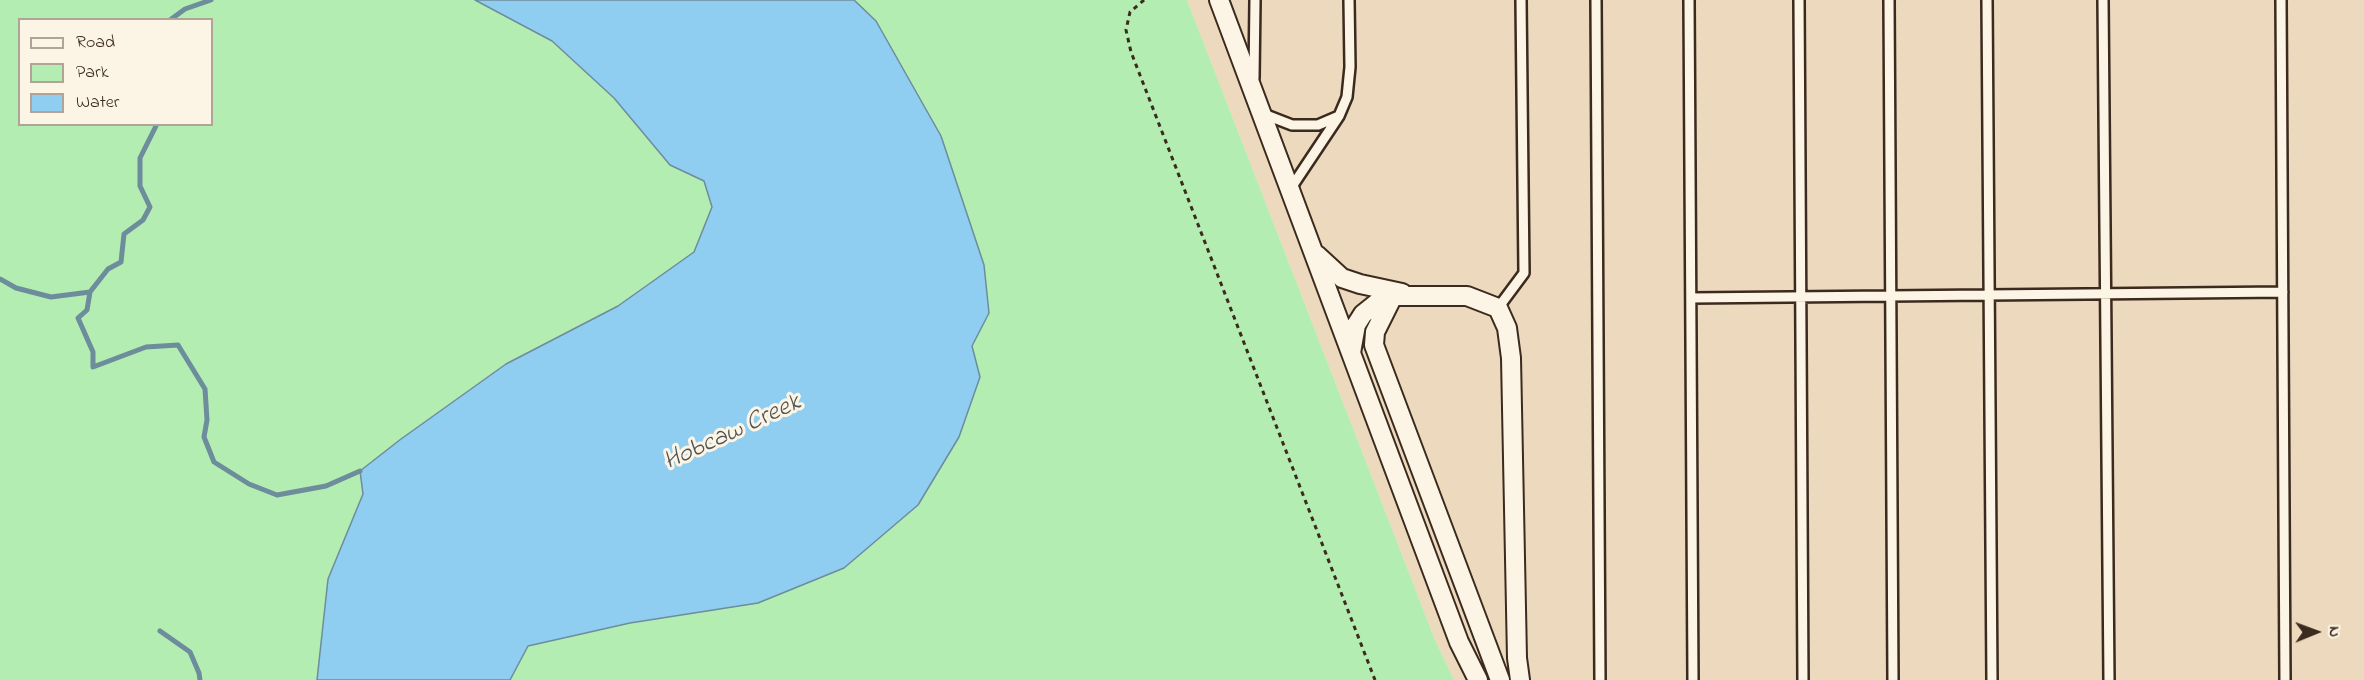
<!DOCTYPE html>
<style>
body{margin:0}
#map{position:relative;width:2364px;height:680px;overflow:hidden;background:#f5e9d3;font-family:"Indie Flower",sans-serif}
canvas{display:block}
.legend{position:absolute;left:18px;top:18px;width:195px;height:108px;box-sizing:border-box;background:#fcf5e5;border:2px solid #afa495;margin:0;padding:8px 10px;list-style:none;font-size:18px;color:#3b2a1e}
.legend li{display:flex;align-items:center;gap:12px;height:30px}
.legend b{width:30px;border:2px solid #afa495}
.north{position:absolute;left:2286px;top:602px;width:60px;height:60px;-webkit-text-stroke:4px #fcf5e5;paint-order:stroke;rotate:89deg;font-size:16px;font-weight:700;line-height:24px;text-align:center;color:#3b2a1e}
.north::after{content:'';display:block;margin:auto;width:21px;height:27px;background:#3b2a1e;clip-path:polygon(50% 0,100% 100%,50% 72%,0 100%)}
</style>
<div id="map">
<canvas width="2364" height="680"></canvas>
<ul class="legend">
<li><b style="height:8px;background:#fcf5e5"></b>Road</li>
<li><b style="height:16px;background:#b3edb2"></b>Park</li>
<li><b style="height:16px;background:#8fcef0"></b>Water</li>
</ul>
<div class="north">N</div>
</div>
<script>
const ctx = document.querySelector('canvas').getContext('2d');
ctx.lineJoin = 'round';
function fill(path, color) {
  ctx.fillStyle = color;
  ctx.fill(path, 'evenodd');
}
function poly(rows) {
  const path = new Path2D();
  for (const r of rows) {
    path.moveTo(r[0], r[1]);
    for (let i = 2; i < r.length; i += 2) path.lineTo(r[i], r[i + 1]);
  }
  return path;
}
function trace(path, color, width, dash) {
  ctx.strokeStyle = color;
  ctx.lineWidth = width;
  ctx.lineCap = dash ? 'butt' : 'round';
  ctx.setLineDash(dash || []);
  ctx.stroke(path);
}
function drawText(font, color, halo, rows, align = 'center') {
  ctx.font = font + ' "Indie Flower",sans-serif';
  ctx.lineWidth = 6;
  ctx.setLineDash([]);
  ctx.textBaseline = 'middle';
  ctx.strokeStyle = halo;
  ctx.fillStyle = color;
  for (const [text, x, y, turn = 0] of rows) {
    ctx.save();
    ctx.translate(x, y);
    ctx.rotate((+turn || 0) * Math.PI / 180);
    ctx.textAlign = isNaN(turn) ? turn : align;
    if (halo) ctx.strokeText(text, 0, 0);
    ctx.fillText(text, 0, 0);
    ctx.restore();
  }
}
const built = poly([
 [1187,0,2364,0,2364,680,1454,680,1435,640]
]);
const green = poly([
 [0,0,475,0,551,41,614,98,670,165,704,181,712,207,694,252,618,306,506,364,401,439,360,471,363,493,328,579,317,680,0,680],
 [20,20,212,20,212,124,20,124],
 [854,0,1187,0,1435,640,1454,680,510,680,528,646,630,623,980,377,972,346,989,313,876,21]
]);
const water = poly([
 [475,0,854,0,876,21,941,136,984,265,989,313,972,346,980,377,959,437,918,505,844,568,758,603,630,623,528,646,510,680,317,680,328,579,363,494,360,471,401,439,506,364,618,306,694,252,712,207,704,181,670,165,614,98,552,41,475,0]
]);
const stream = poly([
 [170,20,185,9,211,0],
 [157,124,140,158,140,186,150,207,143,220,124,234,121,262,108,269,90,292,87,310,78,318,93,352,93,367,146,347,178,345,205,389,207,420,204,437,214,462,249,484,277,495,326,486,360,471],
 [0,279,16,288,51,297,90,292],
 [160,631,190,652,199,673,200,680]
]);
const path = poly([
 [1144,0,1130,12,1126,30,1131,52,1375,680]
]);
const service = poly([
 [1596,0,1600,680],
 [1689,0,1693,680],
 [1799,0,1803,680],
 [1889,0,1893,680],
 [1987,0,1992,680],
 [2103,0,2109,680],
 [2281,0,2285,680],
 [1254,78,1255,0],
 [1261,113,1292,125,1318,125,1339,116],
 [1291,188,1339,116,1347,97,1350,67,1349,0],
 [1691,298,2283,292],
 [1498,308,1524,273,1521,0]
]);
const minor = poly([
 [1219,0,1459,642,1478,680],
 [1317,255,1342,278,1360,284,1402,293],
 [1393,296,1375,332,1374,345,1500,680],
 [1351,353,1356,325,1363,314,1378,302,1393,296,1467,296,1498,308,1507,328,1511,358,1517,658,1520,680]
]);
const waterNames = [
 ["Hobcaw Creek",733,434,-25]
];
fill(built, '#eddabe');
fill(green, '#b3edb2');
fill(water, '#8fcef0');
trace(water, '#6d8c9c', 1.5);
trace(stream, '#6d8c9c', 5);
trace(service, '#3b2a1e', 14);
trace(minor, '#3b2a1e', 22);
trace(path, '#3b2a1e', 3, [4.5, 4.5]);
trace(service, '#fcf5e5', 9);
trace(minor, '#fcf5e5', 18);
drawText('italic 26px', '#505352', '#fcf5e5', waterNames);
</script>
